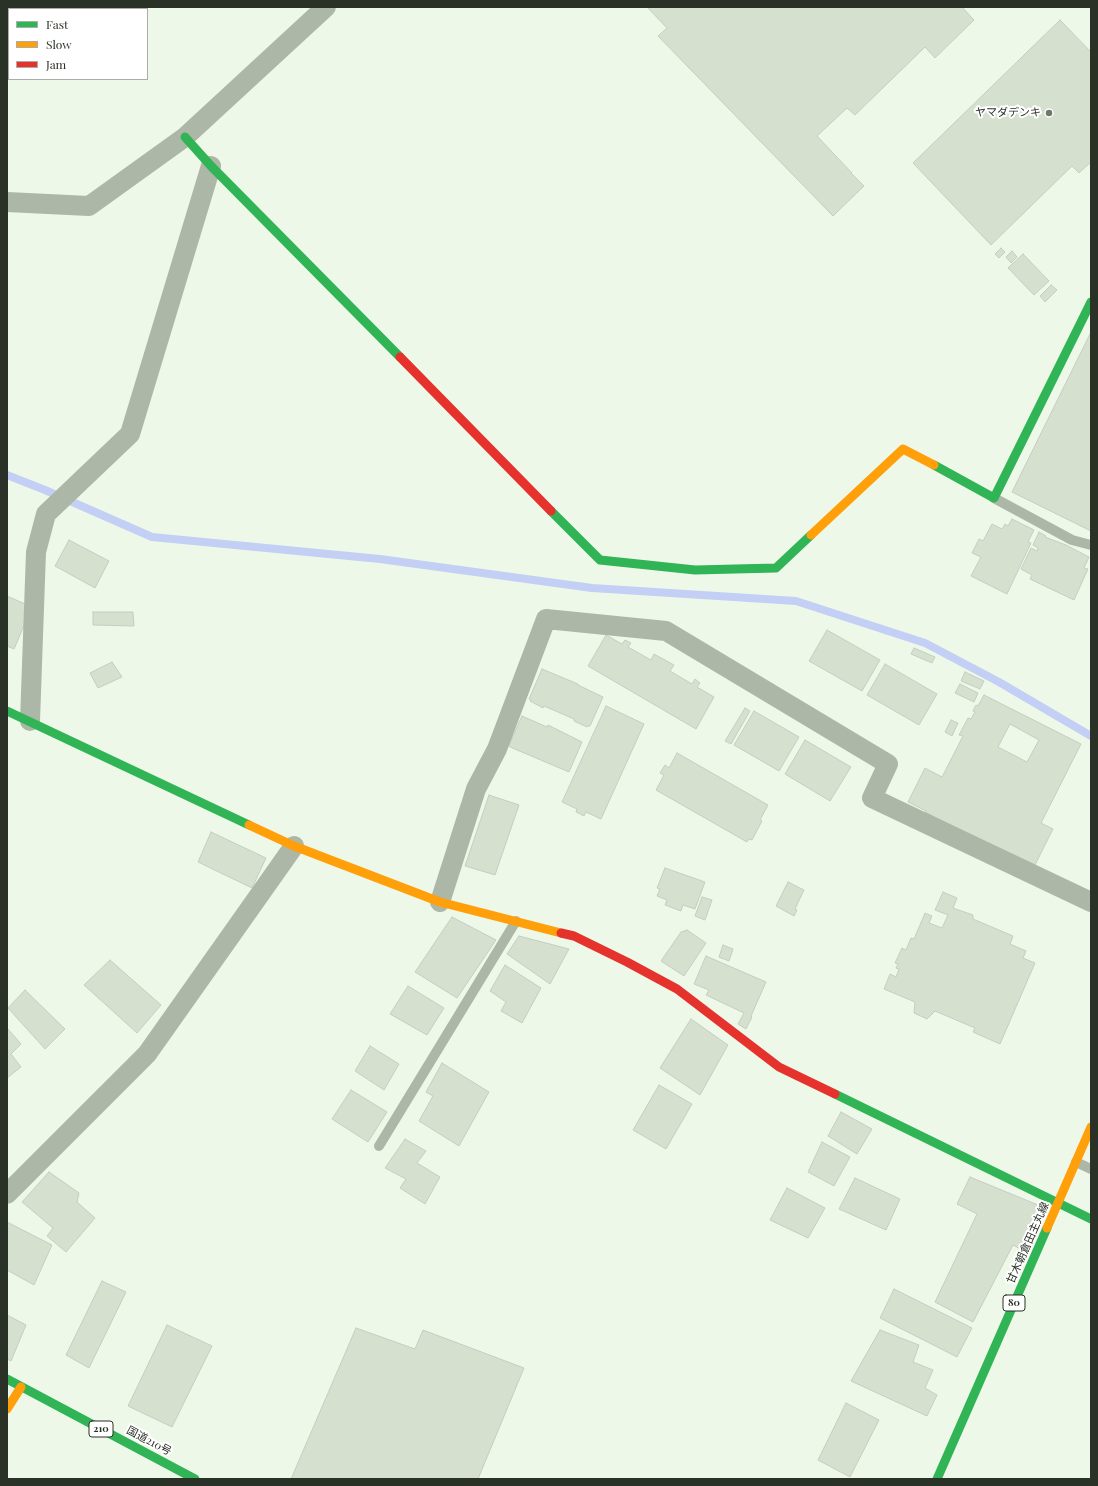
<!DOCTYPE html>
<meta charset="utf-8">
<style>
body{margin:0}
#map{position:relative;width:1098px;height:1486px;overflow:hidden;background:#eef8e9;font-family:"Playfair Display",serif}
canvas{display:block}
.frame{position:absolute;inset:0;border:8px solid #2a3127;pointer-events:none}
.legend{position:absolute;left:8px;top:8px;width:140px;height:72px;box-sizing:border-box;background:#fff;border:1px solid #aaada9;margin:0;padding:5px 7px;list-style:none;font-size:12px;color:#2a3127}
.legend li{display:flex;align-items:center;gap:8px;height:20px}
.legend b{width:20px;border:1px solid #aaada9}
</style>
<div id="map">
<canvas width="1098" height="1486"></canvas>
<div class="frame"></div>
<ul class="legend">
<li><b style="height:5px;background:#30b455"></b>Fast</li>
<li><b style="height:5px;background:#ff9f0a"></b>Slow</li>
<li><b style="height:5px;background:#e5322d"></b>Jam</li>
</ul>
</div>
<script>
const ctx = document.querySelector('canvas').getContext('2d');
ctx.lineJoin = 'round';
function poly(rows) {
  const path = new Path2D();
  for (const r of rows) {
    path.moveTo(r[0], r[1]);
    for (let i = 2; i < r.length; i += 2) path.lineTo(r[i], r[i + 1]);
  }
  return path;
}
function trace(path, color, width, dash) {
  ctx.strokeStyle = color;
  ctx.lineWidth = width;
  ctx.lineCap = dash ? 'butt' : 'round';
  ctx.setLineDash(dash || []);
  ctx.stroke(path);
}
function fill(path, color) {
  ctx.fillStyle = color;
  ctx.fill(path, 'evenodd');
}
function drawText(font, color, halo, rows, align = 'center') {
  ctx.font = font + ' "Playfair Display","Noto Sans JP",serif';
  ctx.lineWidth = 4;
  ctx.setLineDash([]);
  ctx.textBaseline = 'middle';
  ctx.strokeStyle = halo;
  ctx.fillStyle = color;
  for (const [text, x, y, turn = 0] of rows) {
    ctx.save();
    ctx.translate(x, y);
    ctx.rotate((+turn || 0) * Math.PI / 180);
    ctx.textAlign = isNaN(turn) ? turn : align;
    if (halo) ctx.strokeText(text, 0, 0);
    ctx.fillText(text, 0, 0);
    ctx.restore();
  }
}
const stream = poly([
 [7,475,45,490,152,537,380,559,592,588,796,601,925,643,999,682,1091,736]
]);
const building = poly([
 [647,7,962,7,974,20,935,58,925,47,855,115,847,108,817,136,852,173,851,173,864,186,833,216,658,36,667,28,647,7],
 [1060,20,1091,52,1091,162,1079,173,1072,166,991,245,913,163,1060,20],
 [1001,248,1005,252,999,258,995,254,1001,248],
 [1012,251,1017,257,1011,263,1006,257,1012,251],
 [1023,254,1049,281,1034,295,1008,268,1023,254],
 [1051,285,1057,290,1045,302,1040,296,1051,285],
 [1091,332,1091,531,1012,492,1091,332],
 [1012,519,1034,530,1028,542,1031,543,1007,594,971,576,981,557,972,553,979,539,983,541,992,524,1002,529,1005,524,1008,526,1012,519],
 [1039,532,1046,536,1045,537,1066,545,1089,557,1084,568,1088,569,1074,600,1030,579,1032,575,1021,569,1031,548,1037,551,1038,548,1033,545,1039,532],
 [69,540,109,561,95,588,55,566,69,540],
 [7,596,32,607,14,649,7,646,7,596],
 [93,612,133,612,134,626,93,625,93,612],
 [827,630,880,660,862,691,809,661,827,630],
 [606,635,622,644,625,640,631,643,628,647,651,660,654,654,674,665,670,671,692,684,695,679,700,683,697,687,714,697,696,729,588,666,606,635],
 [914,648,935,657,932,663,911,654,914,648],
 [112,662,122,677,98,688,90,673,112,662],
 [885,664,937,694,919,725,867,695,885,664],
 [542,669,578,684,578,685,603,697,590,726,588,726,587,727,574,721,574,719,544,706,543,708,530,701,531,700,529,699,542,669],
 [965,672,984,681,980,689,961,681,965,672],
 [960,684,978,693,974,702,955,693,960,684],
 [984,695,1081,744,1041,823,1053,829,1034,867,925,812,926,811,908,802,925,768,942,777,963,736,959,735,968,718,971,719,975,712,973,711,976,705,978,706,984,695],
 [1010,724,1039,740,1027,762,998,747,1010,724],
 [606,706,644,724,601,819,586,812,584,816,576,812,577,809,562,802,606,706],
 [745,708,750,711,731,744,725,741,745,708],
 [754,711,799,737,779,771,734,745,754,711],
 [522,716,547,727,548,725,582,742,569,772,510,747,509,745,522,716],
 [951,720,958,723,952,736,945,732,951,720],
 [805,740,851,767,830,801,785,774,805,740],
 [677,753,768,805,760,820,762,821,752,840,749,839,747,842,656,790,664,775,660,773,665,765,669,768,677,753],
 [489,795,519,805,495,875,465,866,489,795],
 [211,832,266,858,252,888,198,862,211,832],
 [665,868,705,882,695,909,683,905,681,911,665,905,667,900,657,896,660,889,657,888,665,868],
 [788,882,804,890,795,909,797,910,794,916,776,906,788,882],
 [943,892,957,898,953,908,973,915,973,919,1013,936,1010,944,1026,951,1023,958,1035,963,1000,1044,973,1032,975,1028,935,1011,927,1019,914,1013,915,1002,884,989,890,974,896,977,899,969,896,968,898,964,895,963,902,948,906,950,911,938,914,939,925,913,932,916,929,923,942,928,948,915,935,910,943,892],
 [702,897,712,900,705,920,695,916,702,897],
 [452,917,496,940,457,998,415,972,452,917],
 [687,930,706,943,684,976,661,961,681,932,687,930],
 [519,936,569,949,550,984,507,954,519,936],
 [723,945,733,949,729,961,719,957,723,945],
 [706,956,766,982,751,1016,752,1017,746,1029,738,1024,744,1013,706,995,709,990,694,984,706,956],
 [110,960,161,1005,137,1033,84,985,110,960],
 [505,965,541,988,522,1023,501,1011,506,1002,490,991,505,965],
 [408,986,444,1008,427,1035,390,1014,408,986],
 [25,990,65,1029,45,1049,8,1008,25,990],
 [691,1019,728,1045,700,1095,660,1068,691,1019],
 [7,1028,21,1044,11,1054,21,1067,7,1078,7,1028],
 [370,1046,399,1064,384,1090,355,1071,370,1046],
 [442,1063,489,1092,459,1146,419,1121,433,1096,426,1092,442,1063],
 [659,1085,692,1104,666,1149,633,1130,659,1085],
 [351,1090,387,1112,368,1142,332,1119,351,1090],
 [841,1112,872,1129,857,1154,828,1136,841,1112],
 [405,1139,426,1151,417,1163,440,1177,425,1204,400,1188,406,1179,385,1168,405,1139],
 [822,1142,850,1157,834,1186,808,1172,822,1142],
 [49,1172,79,1193,77,1202,95,1218,66,1252,47,1236,53,1228,22,1202,49,1172],
 [970,1177,1043,1207,1024,1251,1013,1245,973,1322,935,1302,977,1214,957,1204,970,1177],
 [855,1178,900,1199,886,1230,839,1209,855,1178],
 [787,1188,825,1208,808,1238,770,1220,787,1188],
 [7,1222,52,1245,34,1285,7,1270,7,1222],
 [102,1281,126,1292,89,1368,66,1355,102,1281],
 [894,1289,972,1328,957,1357,880,1318,894,1289],
 [7,1315,26,1325,11,1361,7,1359,7,1315],
 [167,1325,212,1346,172,1427,128,1406,167,1325],
 [356,1328,415,1349,423,1330,524,1368,478,1479,291,1479,356,1328],
 [880,1330,919,1345,913,1362,933,1370,925,1388,937,1395,927,1416,851,1381,880,1330],
 [846,1403,879,1420,850,1477,818,1460,846,1403]
]);
const lane = poly([
 [994,498,1072,540,1091,545],
 [379,1146,516,921],
 [1076,1162,1091,1169]
]);
const street = poly([
 [7,202,89,206,185,137,326,7],
 [30,721,36,552,46,514,130,434,211,166],
 [440,902,476,789,497,749,546,619,666,631,888,764,872,798,1091,902],
 [7,1194,147,1054,294,846]
]);
const fast = poly([
 [185,137,211,166,400,357],
 [934,465,994,498,1091,302],
 [551,511,600,560,695,570,776,568,811,535],
 [7,711,249,825],
 [835,1094,1091,1219],
 [7,1379,195,1479],
 [937,1479,1047,1228]
]);
const slow = poly([
 [811,535,903,449,934,465],
 [249,825,294,846,440,902,561,933],
 [1047,1228,1091,1127],
 [7,1409,21,1387]
]);
const jam = poly([
 [400,357,551,511],
 [561,933,574,936,627,962,677,989,779,1067,835,1094]
]);
const markers = [
 [1049,113,4,"#6f776b"]
];
const shields = [
 [1014,1303,22],
 [101,1429,24]
];
const shieldNames = [
 ["80",1014,1303],
 ["210",101,1429]
];
const poiNames = [
 ["ヤマダデンキ",1041,113]
];
const streetNames = [
 ["甘木朝倉田主丸線",1028,1243,-66],
 ["国道210号",149,1441,28]
];
trace(stream, '#c3cff4', 8);
fill(building, '#d5e0cf');
trace(building, '#c5cdc1', 1);
trace(lane, '#adb7a8', 10);
trace(street, '#adb7a8', 20);
trace(fast, '#30b455', 9);
trace(slow, '#ff9f0a', 9);
trace(jam, '#e5322d', 9);
for (const [x, y, r, color] of markers) {
  const dot = new Path2D();
  dot.arc(x, y, r, 0, 2 * Math.PI);
  ctx.fillStyle = color;
  ctx.fill(dot);
  trace(dot, '#fff', 1.5);
}
for (const [x, y, w] of shields) {
  const box = new Path2D();
  box.roundRect(x - w / 2, y - 8, w, 16, 3);
  ctx.fillStyle = '#fff';
  ctx.fill(box);
  trace(box, '#2a3127', 1);
}
drawText('bold 10px', '#2a3127', null, shieldNames);
drawText('11px', '#2a3127', '#fff', poiNames, 'right');
drawText('11px', '#2a3127', '#fff', streetNames);
</script>
